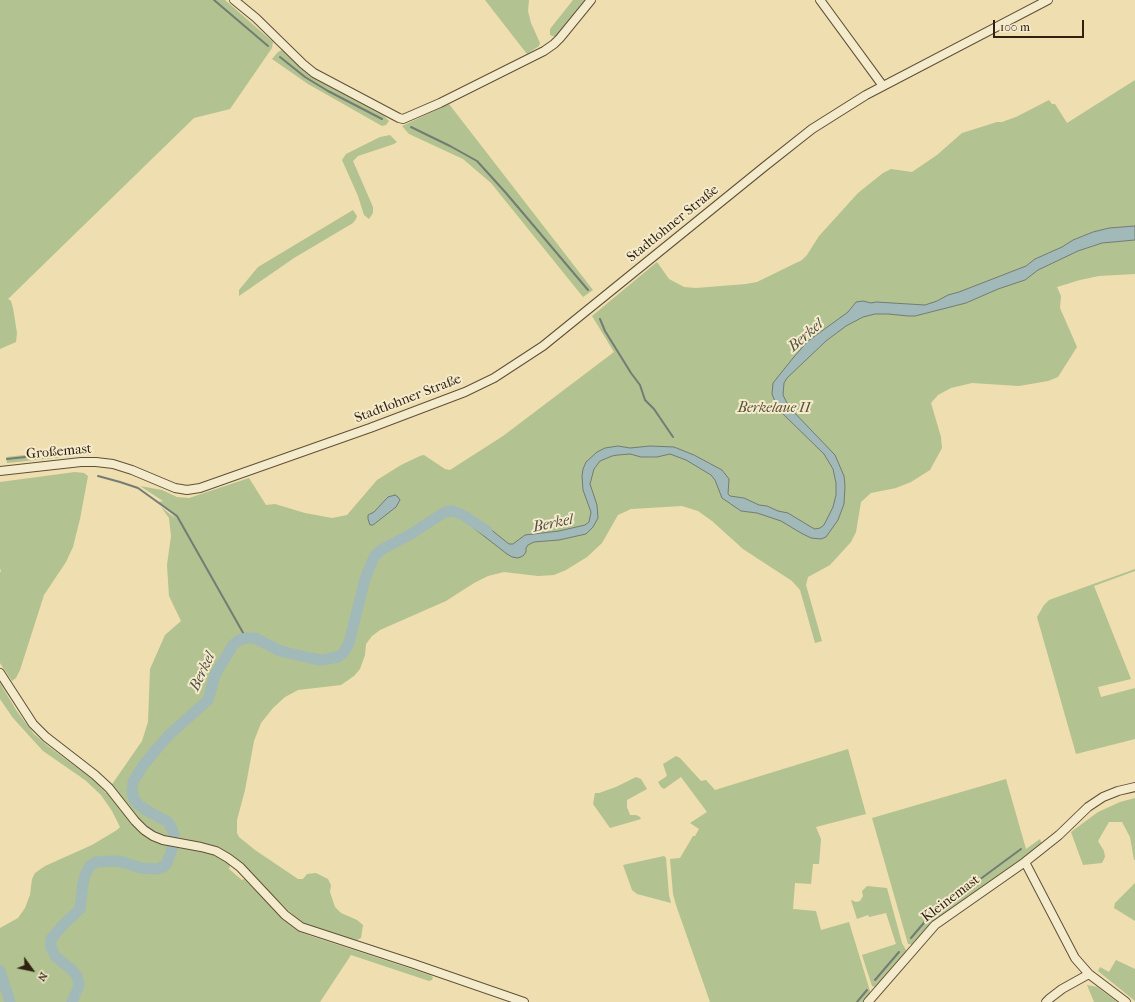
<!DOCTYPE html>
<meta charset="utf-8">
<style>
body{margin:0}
#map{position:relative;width:1135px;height:1002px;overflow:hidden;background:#eedeb0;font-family:"IM FELL French Canon",serif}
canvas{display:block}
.north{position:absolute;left:12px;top:950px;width:40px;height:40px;-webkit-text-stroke:3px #f4eacc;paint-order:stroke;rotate:123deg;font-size:11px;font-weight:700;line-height:16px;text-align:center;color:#30200f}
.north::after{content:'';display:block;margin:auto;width:14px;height:18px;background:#30200f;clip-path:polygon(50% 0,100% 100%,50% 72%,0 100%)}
.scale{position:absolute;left:993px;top:20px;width:91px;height:18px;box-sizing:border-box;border:2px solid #30200f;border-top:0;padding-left:5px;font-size:12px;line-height:14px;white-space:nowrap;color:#30200f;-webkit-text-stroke:3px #f4eacc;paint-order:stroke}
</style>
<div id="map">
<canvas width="1135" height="1002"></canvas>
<div class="north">N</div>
<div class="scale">100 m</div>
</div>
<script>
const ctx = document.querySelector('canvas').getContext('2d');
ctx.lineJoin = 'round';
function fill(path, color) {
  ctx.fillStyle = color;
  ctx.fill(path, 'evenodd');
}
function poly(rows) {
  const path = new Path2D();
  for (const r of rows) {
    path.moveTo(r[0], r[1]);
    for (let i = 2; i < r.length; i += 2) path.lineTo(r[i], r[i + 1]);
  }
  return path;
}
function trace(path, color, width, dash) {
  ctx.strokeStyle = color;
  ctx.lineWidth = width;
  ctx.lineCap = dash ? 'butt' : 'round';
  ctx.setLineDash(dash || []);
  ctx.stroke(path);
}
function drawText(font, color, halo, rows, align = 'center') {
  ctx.font = font + ' "IM FELL French Canon",serif';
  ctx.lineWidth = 4;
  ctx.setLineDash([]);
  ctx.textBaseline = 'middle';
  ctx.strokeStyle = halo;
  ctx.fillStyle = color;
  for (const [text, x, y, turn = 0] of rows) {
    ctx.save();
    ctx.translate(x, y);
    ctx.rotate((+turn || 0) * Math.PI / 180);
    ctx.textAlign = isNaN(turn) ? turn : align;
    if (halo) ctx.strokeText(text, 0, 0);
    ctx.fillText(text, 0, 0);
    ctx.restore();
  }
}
const green = poly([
 [0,0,225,0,273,42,272,48,230,109,194,118,8,299,11,301,13,308,17,333,16,342,0,349],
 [485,0,529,0,528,11,531,23,540,43,539,46,527,54],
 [573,0,586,0,556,37,550,35,550,29],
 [282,50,298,65,319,81,384,116,389,121,386,125,382,126,308,84,272,59,278,52],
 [1135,80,1135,274,1099,276,1080,280,1057,287,1061,296,1060,308,1077,347,1058,377,1048,381,1019,386,972,383,951,388,938,395,931,403,941,437,942,448,930,470,911,482,896,488,871,493,861,502,856,532,851,542,830,565,808,577,806,585,822,641,815,643,800,590,792,581,743,549,712,521,698,511,682,506,631,509,618,515,602,543,587,557,566,570,554,575,538,576,504,572,488,576,474,583,446,601,380,630,372,636,366,644,365,655,360,669,354,676,341,685,298,690,285,697,273,708,261,723,254,741,245,790,237,820,237,833,239,837,255,850,298,879,303,879,307,874,316,873,328,879,331,885,330,892,335,907,341,913,357,920,363,925,361,938,357,940,334,934,310,927,300,922,233,856,229,869,242,880,244,879,288,923,300,932,311,936,430,975,433,977,432,980,429,981,351,955,320,1002,0,1002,0,928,18,918,25,908,30,895,32,879,35,873,45,866,92,845,117,830,120,827,112,811,101,795,85,780,43,751,13,718,0,699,0,683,16,710,34,734,48,746,95,781,106,793,142,741,148,722,150,669,165,635,181,621,169,596,167,565,171,536,169,518,161,507,175,518,172,514,158,502,163,501,140,486,162,490,177,497,189,498,249,478,266,505,275,504,305,513,332,518,347,515,377,480,401,465,420,456,424,455,445,469,450,470,503,436,614,352,592,316,657,262,669,279,684,287,696,288,746,284,757,282,802,260,807,255,819,236,858,193,883,173,891,169,912,172,937,155,962,133,997,122,1002,122,1016,117,1049,100,1052,104,1055,104,1067,123],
 [449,104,593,290,583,297,491,183,463,159,409,134,402,126],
 [390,135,397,142,394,144,358,156,353,161,373,207,373,213,369,219,364,215,358,196,342,160,346,154,380,137],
 [353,210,357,216,356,219,353,223,294,258,239,296,239,290,258,267],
 [89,448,92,450,92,454,7,463,6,457],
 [75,472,84,473,88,476,80,519,73,547,66,562,44,595,20,670,16,678,12,681,0,663,0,572,1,572,0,568,0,482],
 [1135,569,1135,571,1094,586,1131,679,1098,687,1101,697,1135,688,1135,739,1076,754,1037,617,1044,605,1049,600],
 [848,749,866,814,816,827,821,839,819,864,813,864,811,884,795,883,793,909,816,911,821,930,849,922,870,991,870,994,866,1002,710,1002,676,905,673,894,670,859,680,858,693,836,695,836,699,829,690,823,707,812,681,777,664,789,661,787,658,782,667,776,663,764,676,756,680,758,701,781,706,780,715,790],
 [636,777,641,779,647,789,627,800,627,807,630,815,636,815,640,817,641,819,610,828,593,804,595,793,599,793,616,787],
 [1006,779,1026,849,1040,839,1042,844,914,945,908,944,872,818],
 [1135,798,1135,860,1134,860,1130,837,1122,822,1109,822,1098,841,1104,851,1105,857,1102,863,1083,865,1071,832,1098,812,1120,802],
 [664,856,666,858,669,895,671,903,637,894,632,890,623,865],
 [1135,883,1135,921,1114,908,1115,903],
 [867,886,887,888,902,943,907,952,905,956,877,988,872,986,862,955,896,944,886,913,869,917,868,915,857,919,851,900,856,902,860,901,863,896,862,891],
 [1116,960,1135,969,1135,1001,1098,971,1100,967,1109,972],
 [1087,985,1097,987,1117,1002,1094,1002]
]);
const water = poly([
 [1135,226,1135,240,1102,243,1078,251,1038,270,1025,280,998,289,966,303,915,316,908,316,888,314,875,314,863,317,846,326,826,341,787,378,784,383,783,395,789,407,835,455,844,476,845,486,844,504,838,520,826,537,821,539,811,538,801,533,781,521,757,513,741,511,722,498,715,480,711,475,686,460,670,454,657,457,641,457,630,454,618,455,612,456,600,461,594,469,590,484,597,505,598,518,593,527,586,534,559,540,534,542,528,545,526,548,526,552,523,556,518,558,512,557,507,554,471,526,478,520,491,529,494,532,509,544,513,544,525,535,559,531,585,525,589,522,591,512,583,490,582,476,583,469,586,462,597,452,605,448,618,446,630,448,650,446,674,447,694,455,722,470,729,479,728,494,730,496,744,498,759,505,767,506,778,511,788,513,811,527,815,529,820,528,824,525,833,507,836,495,836,483,833,469,824,454,783,414,776,404,772,394,773,383,793,358,808,341,848,312,856,302,863,301,871,303,876,302,925,305,937,301,948,295,959,292,1026,266,1035,259,1062,247,1073,240,1093,232,1109,228,1135,226],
 [395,495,398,497,400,500,396,507,373,525,370,525,368,519,368,515,374,512,388,497,395,495]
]);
const stream = poly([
 [214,0,268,46],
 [280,57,305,77,328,91,382,119],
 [411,127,450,146,477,161,506,193,588,290],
 [600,319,605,331,631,373,640,385,645,400,654,409,673,437],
 [7,459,89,450],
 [98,476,120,482,138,488,177,516,246,638],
 [979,880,1021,849],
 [911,938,928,918,972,885],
 [875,980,899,952],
 [857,1002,867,990]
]);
const river = poly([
 [0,971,10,1002],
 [72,1002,79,985,77,976,72,970,56,957,51,948,51,939,63,925,80,909,83,884,85,875,90,866,96,862,114,861,123,862,141,868,157,869,163,867,167,863,173,846,174,835,172,829,168,822,146,810,139,805,134,799,132,791,133,782,142,767,154,752,170,734,208,700,215,675,233,645,239,640,246,638,255,638,280,651,310,658,321,660,338,657,344,652,349,643,365,579,374,557,381,550,411,534,445,512,453,511,463,515,487,531]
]);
const minor = poly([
 [234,0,256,18,303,64,314,73,399,118,403,119,440,103,544,51,554,44,560,38,591,0],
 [820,0,883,86],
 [0,471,81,462,96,462,113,464,132,470,175,488,187,490,200,488,370,428,465,392,494,378,543,346,764,167,812,129,866,95,1048,0],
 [0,673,33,724,46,737,95,775,109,788,135,821,144,830,153,836,163,840,201,847,216,851,228,858,240,867,285,915,301,927,414,964,524,1002],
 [1025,862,1075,958,1089,974,1126,1002],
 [868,1002,935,925,1025,862,1059,835,1088,807,1103,797,1118,791,1135,787],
 [1046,1002,1049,999,1062,989,1089,974]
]);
const streetNames = [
 ["Stadtlohner Straße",673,224,-39],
 ["Stadtlohner Straße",408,399,-21],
 ["Großemast",59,452,-5],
 ["Kleinemast",951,899,-37]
];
const parkNames = [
 ["Berkelaue II",774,409]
];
const waterNames = [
 ["Berkel",806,336,-41],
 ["Berkel",553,524,-12],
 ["Berkel",203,672,-65]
];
fill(green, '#b2c290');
fill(water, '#a1b9b8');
trace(water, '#747c74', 1);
trace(stream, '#747c74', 2);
trace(river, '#a1b9b8', 11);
trace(minor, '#605037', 10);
trace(minor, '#f4eacc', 8);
drawText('14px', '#30200f', '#f4eacc', streetNames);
drawText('italic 14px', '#575136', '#f4eacc', parkNames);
drawText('italic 15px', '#524e42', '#f4eacc', waterNames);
</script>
